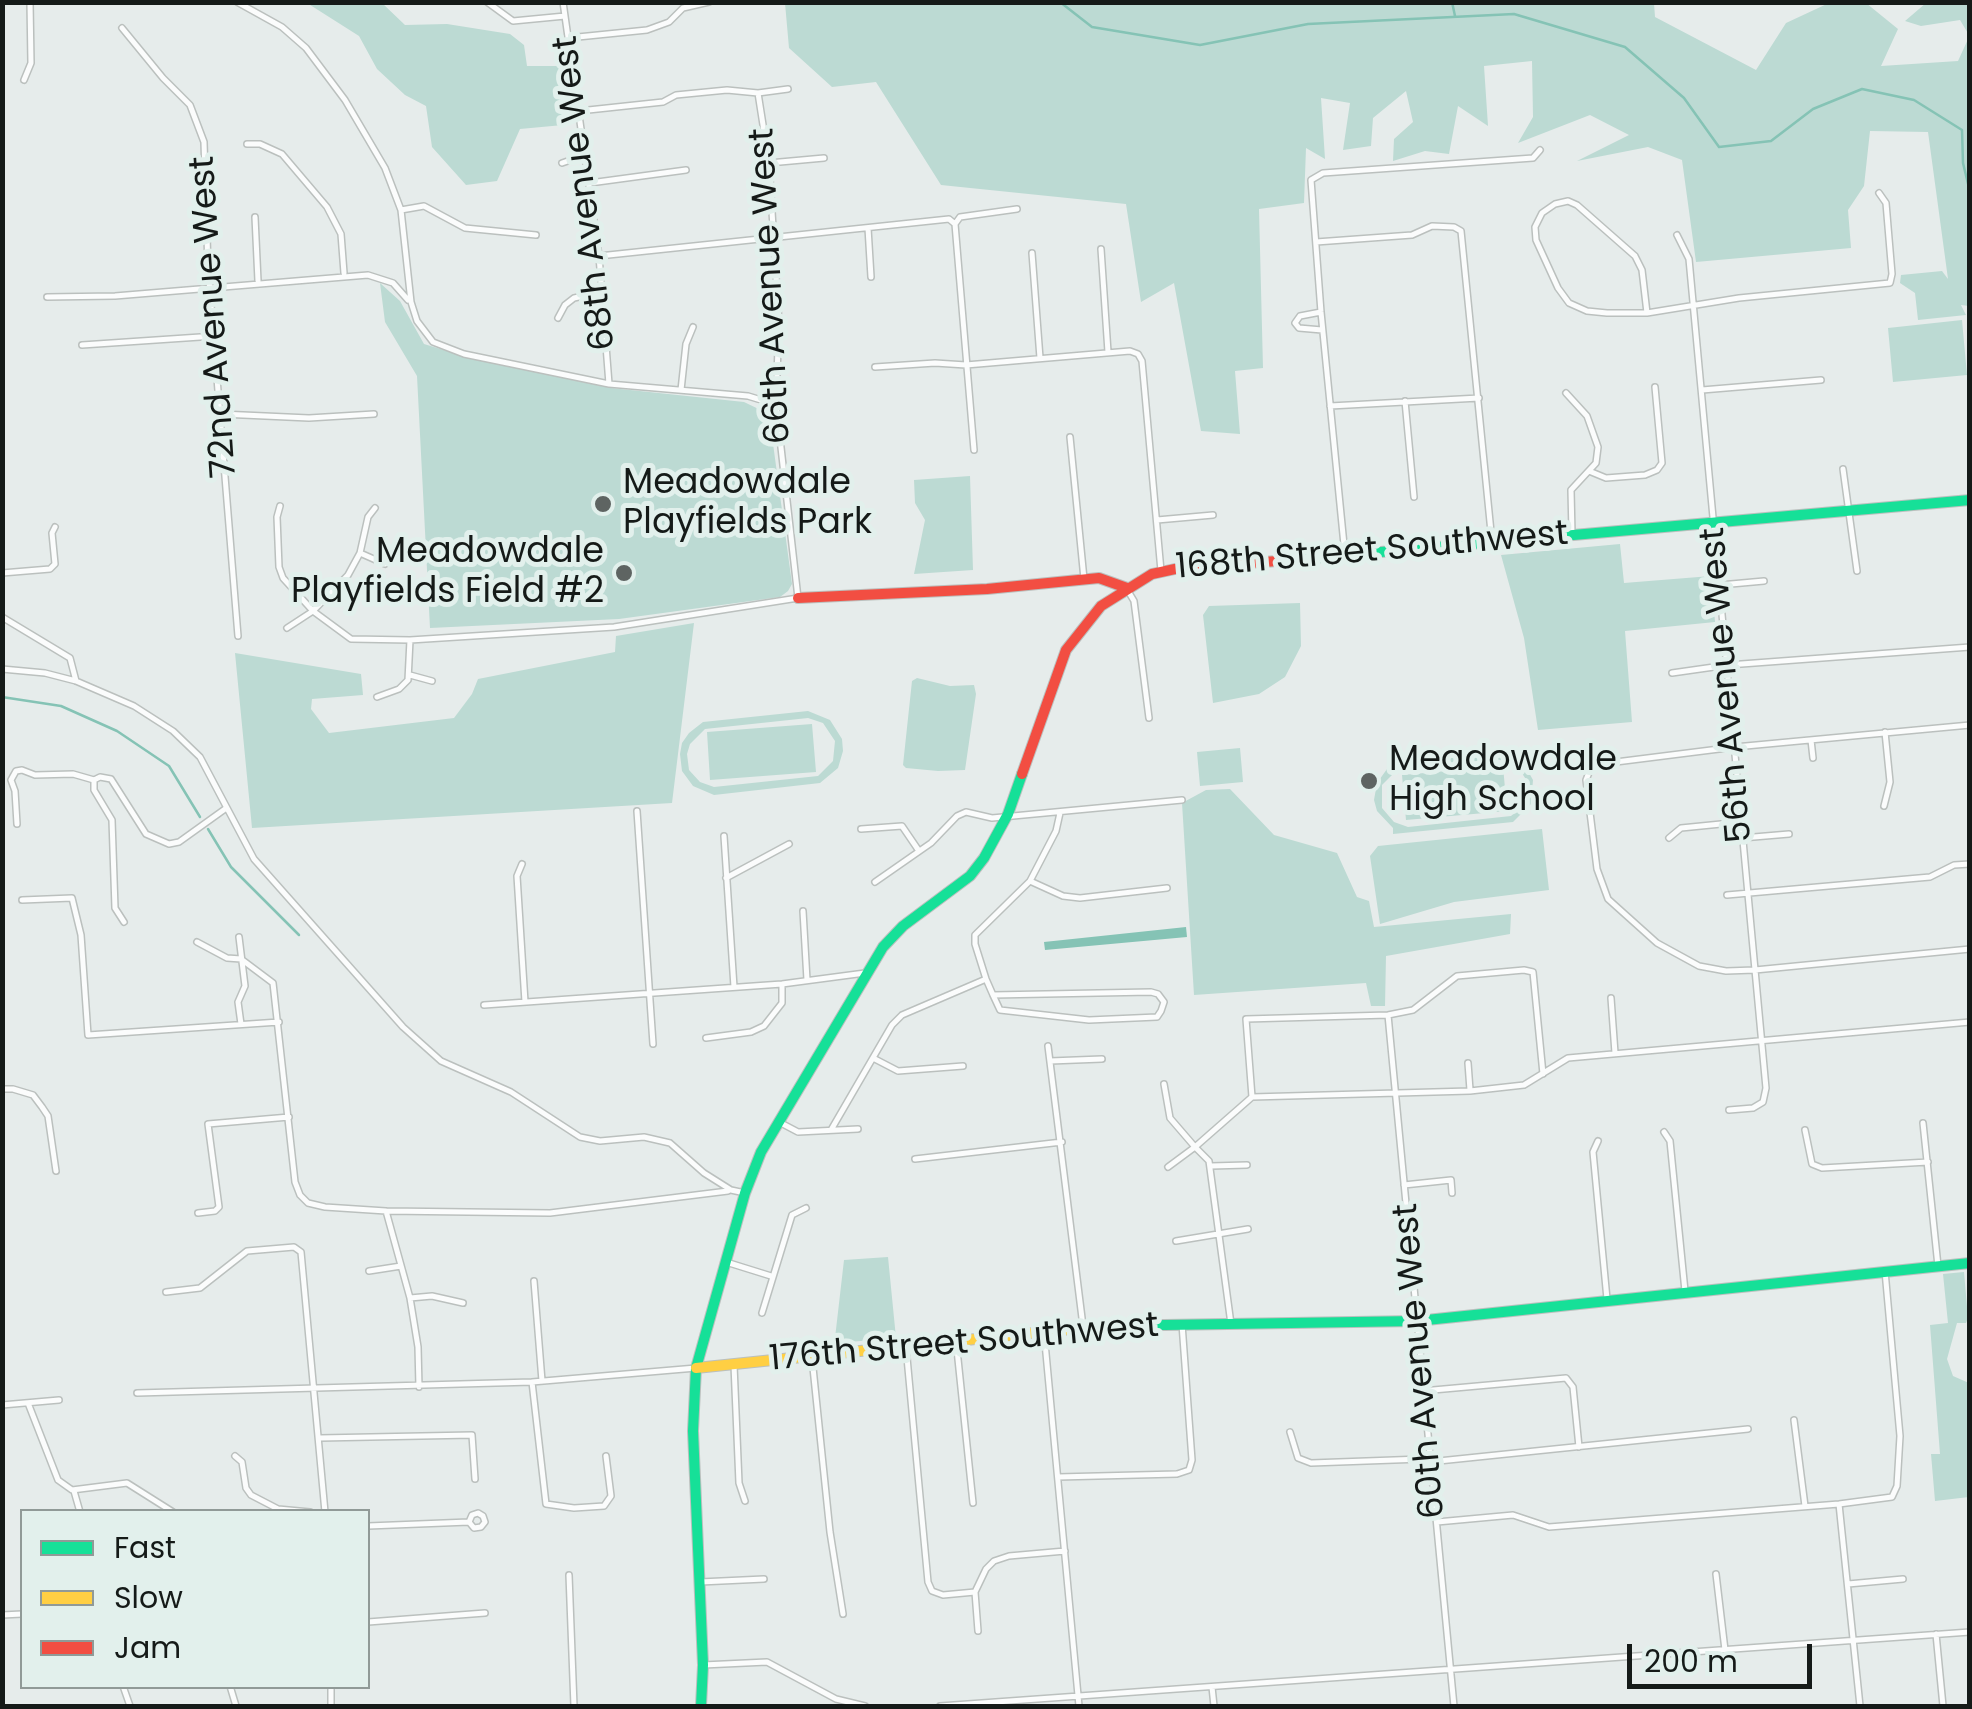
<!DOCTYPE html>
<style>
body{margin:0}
#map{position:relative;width:1972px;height:1709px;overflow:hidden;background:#e6eceb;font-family:Poppins,sans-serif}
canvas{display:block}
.frame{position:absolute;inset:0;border:5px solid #151a18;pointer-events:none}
.legend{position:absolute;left:20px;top:1509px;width:350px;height:180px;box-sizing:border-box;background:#e2f0ec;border:2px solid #909a97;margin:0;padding:12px 18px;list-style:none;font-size:30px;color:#151a18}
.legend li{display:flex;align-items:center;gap:20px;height:50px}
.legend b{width:50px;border:2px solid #909a97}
.scale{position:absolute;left:1627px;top:1644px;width:185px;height:45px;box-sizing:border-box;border:5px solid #151a18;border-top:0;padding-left:12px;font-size:30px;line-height:35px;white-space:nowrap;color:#151a18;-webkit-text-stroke:8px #e2f0ec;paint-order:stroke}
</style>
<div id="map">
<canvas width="1972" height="1709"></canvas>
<div class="frame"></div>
<ul class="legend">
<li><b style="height:12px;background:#16e098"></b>Fast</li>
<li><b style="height:12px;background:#ffcf43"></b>Slow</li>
<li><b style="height:12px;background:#f24e42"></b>Jam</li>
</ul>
<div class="scale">200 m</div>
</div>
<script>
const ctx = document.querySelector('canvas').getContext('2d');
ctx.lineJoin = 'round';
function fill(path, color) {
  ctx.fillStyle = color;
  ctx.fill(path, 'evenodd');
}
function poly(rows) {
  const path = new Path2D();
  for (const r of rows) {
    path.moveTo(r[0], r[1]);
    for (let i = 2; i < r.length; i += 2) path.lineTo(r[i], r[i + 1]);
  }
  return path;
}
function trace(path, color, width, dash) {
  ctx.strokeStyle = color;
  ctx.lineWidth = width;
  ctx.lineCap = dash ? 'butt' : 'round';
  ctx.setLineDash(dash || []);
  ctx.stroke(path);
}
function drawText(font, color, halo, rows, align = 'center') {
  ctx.font = font + ' Poppins,sans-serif';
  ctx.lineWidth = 10;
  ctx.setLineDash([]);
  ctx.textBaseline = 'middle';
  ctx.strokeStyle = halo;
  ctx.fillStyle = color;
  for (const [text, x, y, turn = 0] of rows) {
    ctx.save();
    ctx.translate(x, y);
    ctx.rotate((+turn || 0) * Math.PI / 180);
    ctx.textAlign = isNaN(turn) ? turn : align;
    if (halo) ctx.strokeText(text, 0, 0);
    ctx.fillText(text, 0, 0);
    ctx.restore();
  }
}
const green = poly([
 [307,3,382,3,405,25,447,24,510,34,524,45,527,66,565,66,563,125,520,129,497,181,466,185,432,147,426,106,405,95,377,69,359,36],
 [785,3,1654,3,1655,17,1756,70,1786,23,1829,3,1866,3,1898,29,1881,66,1958,61,1969,37,1969,306,1961,305,1966,315,1918,320,1915,293,1900,283,1901,275,1942,271,1948,279,1928,132,1870,131,1864,186,1848,210,1851,248,1696,262,1682,160,1648,147,1577,161,1629,135,1590,115,1518,143,1533,117,1532,61,1484,66,1488,126,1458,106,1449,154,1425,151,1393,161,1394,139,1413,122,1406,91,1373,118,1371,146,1343,150,1350,103,1321,98,1325,159,1306,148,1304,203,1259,209,1263,368,1235,371,1240,434,1201,431,1174,283,1141,302,1126,204,941,185,876,82,832,87,789,48],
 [1926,3,1969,3,1969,35,1960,20,1921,26,1905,21],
 [380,283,400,301,424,344,477,360,611,388,744,402,769,414,792,584,788,591,780,597,619,619,430,628,417,376,385,322],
 [1962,320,1967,375,1893,382,1888,328],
 [970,476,973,570,914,574,925,520,915,503,914,480],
 [1620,544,1624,583,1711,576,1715,622,1625,631,1632,722,1538,730,1524,638,1501,555],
 [1300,603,1301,646,1285,677,1259,694,1213,703,1203,615,1209,606],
 [694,623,672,803,252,828,235,653,361,674,363,695,312,699,311,709,329,733,454,718,472,694,478,679,615,652,616,636],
 [917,678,950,686,974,685,976,694,965,770,938,771,906,768,903,765,912,681],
 [808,711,830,720,842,739,843,751,838,768,820,783,714,795,693,786,682,771,680,754,682,743,689,733,703,722],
 [808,718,823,723,835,741,833,761,818,776,714,787,700,782,689,770,687,754,690,744,705,729],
 [812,724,816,772,710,780,707,732],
 [1240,748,1243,782,1200,786,1197,752],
 [1502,753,1524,764,1533,780,1531,804,1513,822,1393,834,1393,828,1377,811,1374,800,1377,783,1387,769,1396,763],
 [1496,759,1516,764,1527,781,1526,802,1511,816,1408,827,1394,822,1382,808,1382,785,1398,769],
 [1503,766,1507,811,1406,820,1402,775],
 [1230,789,1274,835,1337,853,1357,897,1369,901,1374,927,1511,914,1510,934,1386,956,1385,1006,1371,1006,1366,983,1194,995,1182,803,1206,790],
 [1542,829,1549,890,1454,902,1380,924,1370,856,1378,846],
 [888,1257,896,1338,837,1343,835,1338,844,1260],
 [1964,1272,1968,1318,1966,1323,1957,1323,1947,1359,1953,1376,1969,1383,1969,1497,1935,1501,1931,1454,1940,1454,1930,1325,1948,1323,1943,1274]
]);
const water = poly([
 [1186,927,1187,937,1045,950,1044,942]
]);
const stream = poly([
 [1060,2,1092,27,1200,45,1308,24,1514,14,1625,47,1684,98,1719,147,1771,141,1813,109,1862,89,1914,100,1962,130,1963,163,1970,192],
 [1452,2,1455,16],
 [2,697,61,706,117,731,169,766,200,817],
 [208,829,231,867,299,935]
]);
const street = poly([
 [237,2,282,27,306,48,345,100,385,168,401,210,411,302,417,321,433,342,464,354,609,384,748,396,771,403],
 [487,2,513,21,565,16],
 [563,2,599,256,609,384],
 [122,28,163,78,190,105,204,142,208,268,238,636],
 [568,38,647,30,669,22,683,8,709,2],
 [24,80,31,63,30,2],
 [579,111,663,102,676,95,727,90,758,93,788,89],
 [247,144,260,144,282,154,327,207,341,234,344,273],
 [562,163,585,155],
 [769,163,824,158],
 [590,183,686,170],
 [401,210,424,206,465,228,536,235],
 [255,217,258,281],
 [955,224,974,450],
 [868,228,871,277],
 [1677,235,1689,259,1766,1088,1763,1102,1753,1108,1729,1110],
 [1316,242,1412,235,1432,226,1454,227,1461,231,1492,542],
 [1101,249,1108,352],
 [1032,253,1040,358],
 [599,256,949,219,955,224,960,217,1017,209],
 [47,297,115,296,368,275,393,283,408,300],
 [1321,312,1300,316,1295,323,1299,328,1322,330],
 [1647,313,1642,270,1635,256,1577,205,1568,201,1555,204,1542,213,1535,227,1536,240,1558,288,1569,303,1587,311,1607,313,1647,313,1739,298,1890,283,1892,274,1886,203,1879,193],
 [558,318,565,305,574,298,602,292],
 [82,345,215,336],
 [875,367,935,363,966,365,1130,351,1138,354,1142,361,1161,571],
 [681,390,686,344,693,327],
 [1702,390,1821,380],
 [1566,393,1587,416,1598,447,1596,463,1571,490,1572,534],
 [1405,401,1414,497],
 [1330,406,1479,398],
 [221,414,309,418,374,414],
 [1070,437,1084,579],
 [1843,469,1857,571],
 [1589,471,1606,478,1645,475,1657,470,1662,463,1655,387],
 [280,506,277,517,279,567,283,578,313,611,351,639,410,640,614,627,798,598,777,412,772,403,776,399,779,324,769,163,758,93],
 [1157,520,1213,515],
 [360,553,385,564],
 [1345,555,1321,312,1311,180,1323,173,1533,158,1540,150],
 [2,573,50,569,55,564,52,533,55,527],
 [1720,585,1764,581],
 [1128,591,1134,601,1149,718],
 [2,617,70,658,76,681],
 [287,628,313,611,348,575,360,553,368,517,375,508],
 [2,669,45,673,76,681,134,706,173,731,200,757,254,859,403,1027,441,1061,511,1092,580,1137,600,1141,644,1137,670,1143,704,1173,731,1190,745,1193],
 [1672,673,1728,665,1970,647],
 [410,675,432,681],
 [377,697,399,689,408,680,410,640],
 [1970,725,1735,747,1592,765,1586,780,1597,869,1608,899,1657,943,1699,966,1726,971,1755,970,1970,949],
 [1811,740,1813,758],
 [94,780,94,790,112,820,115,908,124,922],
 [1884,806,1890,782,1885,732],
 [637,811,653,1044],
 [17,824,15,791,11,780,16,771,22,770,35,775,73,774,94,780,100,777,111,779,146,834,169,844,179,842,225,809],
 [861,829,902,826,919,851],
 [724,836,734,987],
 [1669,838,1681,828,1741,822],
 [1742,838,1789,834],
 [522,864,517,876,525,1002],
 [726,878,789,844],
 [1030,881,1063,896,1080,898,1167,888],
 [875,882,931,843,957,816,966,812,992,818,1182,800],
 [1727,895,1930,877,1954,865,1970,864],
 [22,900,72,898,81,935,88,1035,279,1022],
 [803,911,807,980],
 [239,937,245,986,238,1002,241,1024],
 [197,942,227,958,241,959,273,983,295,1182,300,1195,308,1203,325,1207,386,1211,550,1213,728,1191],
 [993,995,1151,992,1158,994,1164,1002,1161,1011,1157,1017,1089,1020,1000,1010,993,995,986,979,975,944,975,935,1030,881,1056,831,1060,813],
 [1611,998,1615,1053],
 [484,1005,782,984,865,973],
 [1388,1015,1454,1706],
 [706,1038,751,1032,764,1026,782,1003,782,984],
 [1048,1046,1083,1326],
 [873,1058,898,1071,963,1066],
 [1050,1061,1102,1059],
 [1468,1063,1470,1090],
 [1164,1084,1170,1118,1195,1147,1252,1097,1470,1091,1524,1085,1568,1058,1970,1022],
 [2,1089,13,1089,33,1095,42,1107,48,1116,56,1171],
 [1252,1097,1246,1019,1388,1015,1413,1010,1457,976,1524,970,1533,972,1543,1074],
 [779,1122,798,1132,858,1129],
 [1923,1123,1938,1266],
 [831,1130,892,1025,902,1015,986,979],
 [1805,1130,1812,1164,1822,1168,1928,1162],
 [1664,1132,1670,1141,1685,1291],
 [1598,1141,1593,1152,1607,1299],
 [915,1159,1062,1142],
 [1211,1166,1247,1165],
 [1168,1167,1195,1147,1209,1161,1231,1324],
 [1404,1185,1451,1180,1452,1193],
 [386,1211,410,1298,418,1347,419,1387],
 [198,1213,215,1211,219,1207,208,1124,289,1117],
 [1176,1241,1248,1229],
 [726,1262,771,1276],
 [369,1271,401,1266],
 [534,1281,542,1381],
 [166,1292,200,1288,247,1251,294,1247,301,1252,325,1512],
 [410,1298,432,1296,463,1303],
 [762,1313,792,1215,806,1208],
 [1044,1332,1079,1706],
 [956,1340,973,1503],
 [906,1347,928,1582,932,1591,943,1595,975,1592,986,1569,994,1561,1009,1556,1065,1551],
 [812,1358,830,1532,843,1614],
 [734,1365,739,1483,745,1501],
 [532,1382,546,1504,574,1508,604,1506,611,1496,606,1456],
 [1422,1391,1566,1378,1573,1387,1579,1447],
 [137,1393,532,1382,696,1368],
 [28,1403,58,1480,72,1490,127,1483,173,1512],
 [2,1405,59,1400],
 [1794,1420,1805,1506],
 [1290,1432,1298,1458,1311,1463,1422,1459,1429,1462,1748,1429],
 [320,1438,472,1435,475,1479],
 [235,1456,242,1462,246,1488,251,1495,278,1509],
 [1058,1477,1177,1474,1189,1470,1192,1460,1182,1324],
 [74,1491,80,1512],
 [1839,1504,1860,1706],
 [275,1512,278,1509,310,1512],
 [1437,1522,1513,1515,1549,1527,1839,1504,1892,1497,1897,1486,1900,1436,1885,1271],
 [368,1526,469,1522,474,1528,481,1527,485,1522,483,1516,478,1513,472,1515,469,1522],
 [1716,1574,1725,1650],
 [569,1575,574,1706],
 [700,1582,764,1579],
 [1848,1584,1903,1579],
 [975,1592,978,1631],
 [2,1615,22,1614],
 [368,1622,485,1613],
 [1936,1634,1943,1706],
 [703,1665,767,1662,836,1699,865,1706],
 [123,1686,130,1706],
 [230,1686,236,1706],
 [331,1686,331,1706],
 [1212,1687,1214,1706],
 [940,1706,1970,1632]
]);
const fast = poly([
 [1290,560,1970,500],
 [1101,1326,1417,1321,1970,1263],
 [701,1706,703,1665,693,1431,696,1368,745,1193,761,1152,883,947,903,926,970,876,984,858,1008,814,1022,774]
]);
const slow = poly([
 [696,1368,1101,1326]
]);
const jam = poly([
 [798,598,987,589,1099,578,1127,588],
 [1022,774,1066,650,1101,606,1152,574,1175,569,1290,560]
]);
const markers = [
 [603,504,10,"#5e6462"],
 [624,573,10,"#5e6462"],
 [1369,781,10,"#5e6462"]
];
const streetNames = [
 ["68th Avenue West",586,193,-97],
 ["66th Avenue West",772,286,-93],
 ["72nd Avenue West",215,317,-94],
 ["168th Street Southwest",1372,552,-5],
 ["56th Avenue West",1728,685,-95],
 ["176th Street Southwest",964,1344,-5],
 ["60th Avenue West",1421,1361,-95]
];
const poiNames = [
 ["Meadowdale",623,484],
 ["Playfields Park",623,524],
 ["Meadowdale",604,553,"right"],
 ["Playfields Field #2",604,593,"right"],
 ["Meadowdale",1389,761],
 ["High School",1389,801]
];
fill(green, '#bcdad3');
fill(water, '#85c3b5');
trace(stream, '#85c3b5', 2.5);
trace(street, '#bbc0be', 8);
trace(fast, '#bbc0be', 12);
trace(slow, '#bbc0be', 12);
trace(jam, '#bbc0be', 12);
trace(street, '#fbfcfc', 5);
trace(fast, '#16e098', 10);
trace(slow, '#ffcf43', 10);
trace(jam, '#f24e42', 10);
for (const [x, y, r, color] of markers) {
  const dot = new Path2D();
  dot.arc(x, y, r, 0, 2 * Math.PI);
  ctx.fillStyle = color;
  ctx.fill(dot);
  trace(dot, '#e2f0ec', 4);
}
drawText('35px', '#151a18', '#e2f0ec', streetNames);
drawText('35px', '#151a18', '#e2f0ec', poiNames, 'left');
</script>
